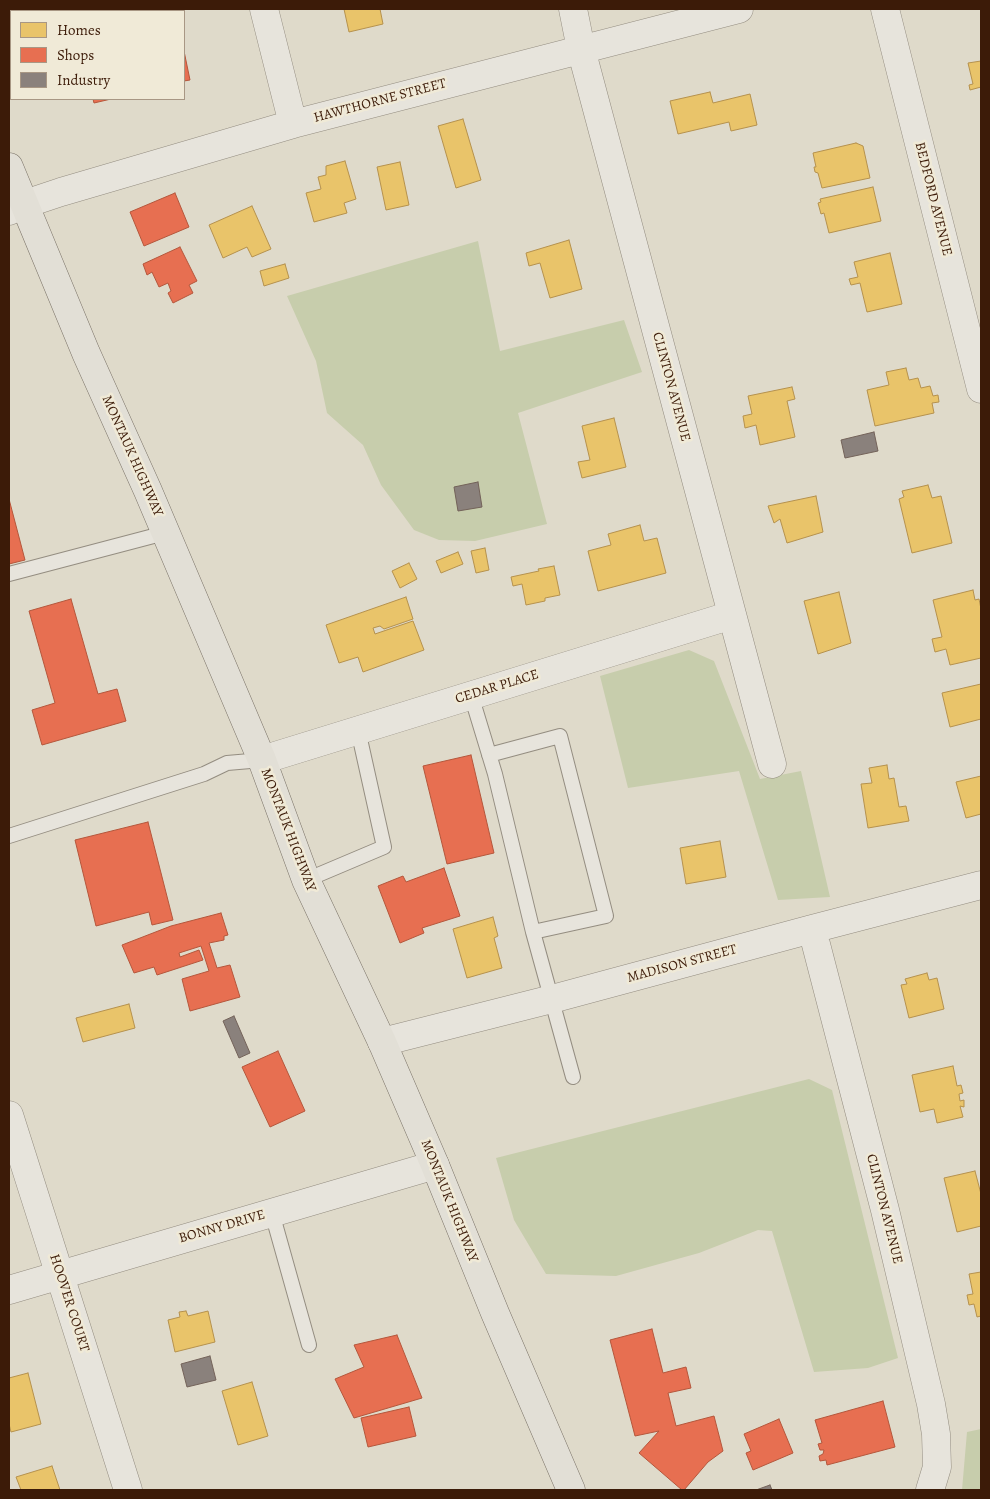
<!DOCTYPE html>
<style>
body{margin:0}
#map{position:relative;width:990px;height:1499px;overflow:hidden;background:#dfdaca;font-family:Alegreya,serif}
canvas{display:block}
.frame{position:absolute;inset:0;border:10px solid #3c1b08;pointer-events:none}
.legend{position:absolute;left:10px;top:10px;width:175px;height:90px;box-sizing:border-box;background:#f0ead7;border:1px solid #a89784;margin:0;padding:6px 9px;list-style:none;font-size:15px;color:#3c1b08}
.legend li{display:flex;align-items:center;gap:10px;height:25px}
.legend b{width:25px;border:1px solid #a89784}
</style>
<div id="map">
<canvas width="990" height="1499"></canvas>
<div class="frame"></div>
<ul class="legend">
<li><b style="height:14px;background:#e9c46a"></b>Homes</li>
<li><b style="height:14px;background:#e76f51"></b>Shops</li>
<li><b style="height:14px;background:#8a817c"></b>Industry</li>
</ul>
</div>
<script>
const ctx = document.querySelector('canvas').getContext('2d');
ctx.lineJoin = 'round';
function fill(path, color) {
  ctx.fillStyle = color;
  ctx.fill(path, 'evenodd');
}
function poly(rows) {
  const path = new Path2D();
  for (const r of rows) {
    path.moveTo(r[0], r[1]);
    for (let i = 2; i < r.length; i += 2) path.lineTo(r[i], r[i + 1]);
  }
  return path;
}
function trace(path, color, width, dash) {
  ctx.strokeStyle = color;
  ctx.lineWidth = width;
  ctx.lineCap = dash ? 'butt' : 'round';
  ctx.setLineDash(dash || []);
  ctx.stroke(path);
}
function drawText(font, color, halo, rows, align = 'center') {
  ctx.font = font + ' Alegreya,serif';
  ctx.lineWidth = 5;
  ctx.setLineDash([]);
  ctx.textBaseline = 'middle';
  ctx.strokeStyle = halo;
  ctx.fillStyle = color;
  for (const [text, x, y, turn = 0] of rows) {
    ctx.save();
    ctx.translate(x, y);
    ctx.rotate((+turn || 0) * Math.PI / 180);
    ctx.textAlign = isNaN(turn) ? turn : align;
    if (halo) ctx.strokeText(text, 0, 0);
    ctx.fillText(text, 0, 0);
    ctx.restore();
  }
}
const green = poly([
 [478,241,500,351,624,320,642,372,518,413,547,524,475,541,439,540,414,530,381,485,363,445,327,413,316,361,287,296],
 [689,650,714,661,760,779,801,771,830,897,778,900,739,771,628,788,600,676],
 [809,1079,832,1090,898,1358,868,1368,814,1372,772,1231,758,1230,699,1253,616,1276,546,1274,514,1220,496,1158],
 [981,1429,981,1490,962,1490,967,1432]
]);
const homes = poly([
 [344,9,380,9,383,24,349,32,344,9],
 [981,61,981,87,970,90,969,85,973,84,968,63,981,61],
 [710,92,713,103,750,94,757,125,731,131,729,122,678,134,670,101,710,92],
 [463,119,481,180,456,188,438,126,463,119],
 [856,143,863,146,870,178,822,188,818,173,815,172,814,167,816,167,813,153,856,143],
 [345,161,356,199,344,203,347,213,314,222,306,193,321,189,318,177,326,175,326,166,345,161],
 [400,162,409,205,386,210,377,167,400,162],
 [873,187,881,221,829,233,824,213,821,214,818,203,821,202,820,199,873,187],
 [252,206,271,249,252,257,247,247,223,258,209,225,252,206],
 [569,240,582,289,550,298,540,263,529,266,526,253,569,240],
 [890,253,902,304,867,312,860,283,851,285,849,279,858,277,854,262,890,253],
 [285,264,289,278,264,286,260,271,285,264],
 [906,368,909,380,918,378,921,388,930,386,933,396,938,395,939,402,932,403,934,413,875,426,867,390,889,385,886,372,906,368],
 [792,387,795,399,787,401,795,437,760,445,756,425,745,428,743,416,752,414,748,396,792,387],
 [614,418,626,467,582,478,578,462,590,460,582,426,614,418],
 [928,485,932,498,941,496,952,543,912,553,899,499,904,497,902,491,928,485],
 [816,496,823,532,787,543,780,519,774,523,768,506,816,496],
 [640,525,644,541,657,538,666,573,598,591,588,551,611,545,608,534,640,525],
 [485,548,489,570,476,573,471,551,485,548],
 [458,552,463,564,441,573,436,561,458,552],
 [409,563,417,579,400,588,392,571,409,563],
 [554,566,560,595,545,598,545,601,526,605,522,584,513,586,511,577,539,571,538,569,554,566],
 [973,590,975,600,979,599,981,609,981,658,950,665,946,649,935,652,932,639,942,637,933,600,973,590],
 [839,592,851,643,818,654,804,601,839,592],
 [406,597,413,619,384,629,380,626,373,628,375,634,413,621,424,650,363,672,358,657,339,663,326,625,406,597],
 [981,684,981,719,950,727,942,693,981,684],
 [887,765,889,779,894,778,899,807,906,806,909,821,868,828,861,784,872,783,869,768,887,765],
 [981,776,981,814,966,818,956,782,981,776],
 [720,841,726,877,686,884,680,848,720,841],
 [493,917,498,936,494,938,502,968,467,978,453,929,493,917],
 [927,973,929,980,937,978,944,1009,909,1018,901,985,907,984,905,979,927,973],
 [129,1004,135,1028,83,1042,76,1018,129,1004],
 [953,1066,957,1086,961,1085,963,1093,959,1094,960,1101,964,1100,964,1107,960,1106,963,1117,937,1123,934,1109,920,1112,912,1075,953,1066],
 [975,1171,981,1194,981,1226,957,1232,944,1178,975,1171],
 [981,1272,981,1316,977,1317,974,1304,969,1305,967,1295,973,1294,969,1274,981,1272],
 [186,1311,188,1316,208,1311,215,1342,175,1352,168,1320,180,1317,179,1312,186,1311],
 [28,1373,41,1424,11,1432,9,1424,9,1378,28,1373],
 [252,1382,268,1436,238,1445,222,1391,252,1382],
 [52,1466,60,1490,21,1490,16,1477,52,1466]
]);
const shops = poly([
 [55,9,110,9,110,11,56,11,55,9],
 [184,51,190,80,184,81,184,51],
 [93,99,111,99,94,103,93,99],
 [175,193,189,227,144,246,130,212,175,193],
 [180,247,197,281,189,285,193,293,173,303,168,293,171,291,168,283,159,287,152,272,147,275,143,264,180,247],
 [9,499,25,560,9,564,9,499],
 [71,599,98,694,117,689,126,721,42,745,32,710,55,703,29,611,71,599],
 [471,755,494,853,447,864,423,766,471,755],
 [148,822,173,920,152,925,149,912,96,926,75,840,148,822],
 [444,868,460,916,422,928,424,933,400,943,378,886,403,876,406,882,444,868],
 [221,913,228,935,224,936,224,940,209,943,217,968,230,965,240,997,190,1011,182,979,209,971,201,946,179,953,180,957,199,950,203,960,157,975,154,967,134,973,122,945,171,926,221,913],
 [278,1051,305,1111,270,1127,242,1067,278,1051],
 [652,1329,663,1373,686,1367,691,1388,668,1393,676,1426,714,1416,723,1451,708,1462,684,1490,682,1490,639,1453,659,1431,635,1436,610,1340,652,1329],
 [397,1335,422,1398,354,1418,335,1379,364,1367,354,1345,397,1335],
 [883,1401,895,1447,827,1465,826,1460,820,1461,819,1456,823,1454,824,1450,820,1450,818,1444,822,1443,815,1420,883,1401],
 [409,1407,416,1436,368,1447,361,1418,409,1407],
 [779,1419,793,1453,753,1470,746,1453,751,1451,744,1434,779,1419]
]);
const industry = poly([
 [874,432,878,451,845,458,841,440,874,432],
 [478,482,482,507,458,511,454,487,478,482],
 [234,1016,250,1053,239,1058,223,1021,234,1016],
 [210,1356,216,1380,187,1387,181,1364,210,1356],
 [770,1485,772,1490,756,1490,770,1485]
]);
const service = poly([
 [9,574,165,533],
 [471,695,495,774,533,932,573,1077],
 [489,755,560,736,606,916,533,932],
 [9,836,204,774,227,763,262,760],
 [306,880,384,847,358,730],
 [272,1213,309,1345]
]);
const minor = poly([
 [264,9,293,124],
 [573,9,581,49,772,764],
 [885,9,981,389],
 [9,211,25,204,61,192,293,124,739,9],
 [262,760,732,615],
 [812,929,885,1210,931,1404,936,1434,937,1467,930,1490],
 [382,1042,552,999,812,929,981,885],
 [9,1115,128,1490],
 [9,1290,435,1165]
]);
const primary = poly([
 [9,167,86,353,148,491,262,760,306,880,382,1042,435,1165,495,1313,571,1490]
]);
const streetNames = [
 ["HAWTHORNE STREET",380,101,-15],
 ["BEDFORD AVENUE",933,199,76],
 ["CLINTON AVENUE",671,387,75],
 ["MONTAUK HIGHWAY",132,456,66],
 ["CEDAR PLACE",497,687,-17],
 ["MONTAUK HIGHWAY",288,830,69],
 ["MADISON STREET",682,964,-15],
 ["MONTAUK HIGHWAY",449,1201,68],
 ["CLINTON AVENUE",884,1209,76],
 ["BONNY DRIVE",222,1227,-16],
 ["HOOVER COURT",69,1303,72]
];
fill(green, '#c7cdac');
fill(homes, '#e9c46a');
trace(homes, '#b5914d', 1);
fill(shops, '#e76f51');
trace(shops, '#b4563b', 1);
fill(industry, '#8a817c');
trace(industry, '#736259', 1);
trace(service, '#948d81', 16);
trace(minor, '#948d81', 29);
trace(primary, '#7c7469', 29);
trace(service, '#e7e4dc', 14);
trace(minor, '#e7e4dc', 28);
trace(primary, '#e2dfd6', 28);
drawText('14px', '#3c1b08', '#f0ead7', streetNames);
</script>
